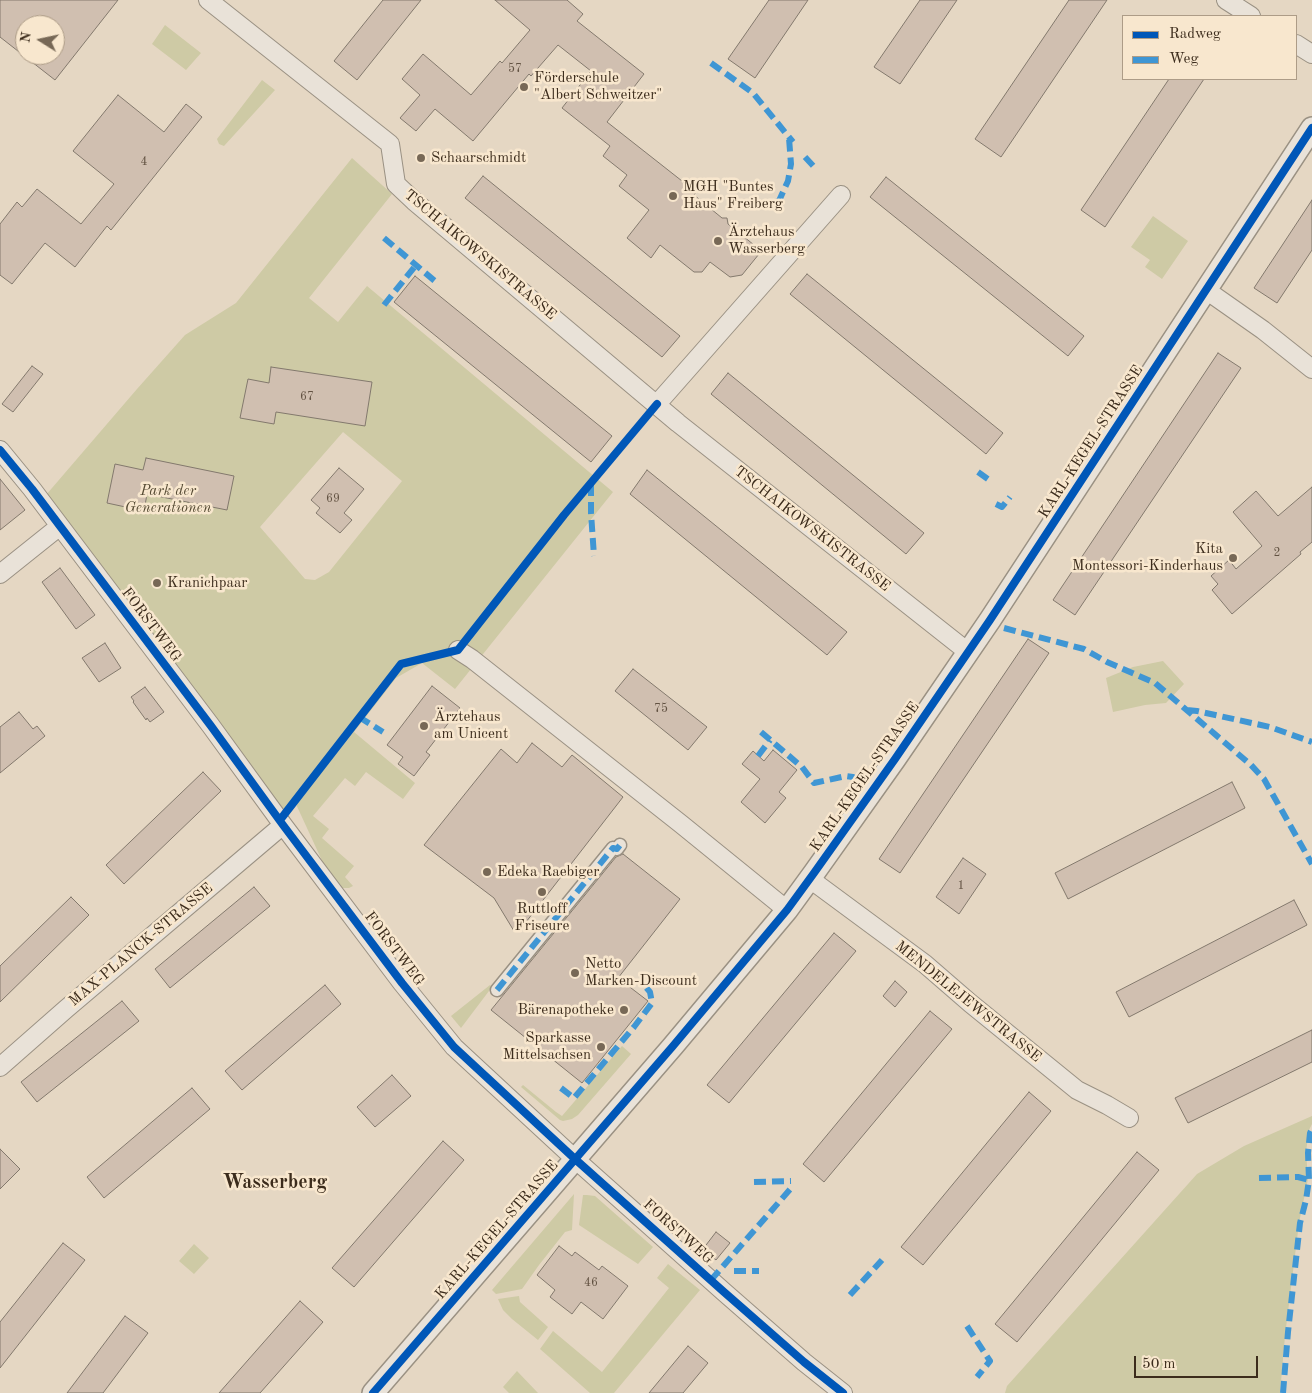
<!DOCTYPE html>
<meta charset="utf-8">
<style>
body{margin:0}
#map{position:relative;width:1312px;height:1393px;overflow:hidden;background:#e5d7c3;font-family:"Old Standard TT",serif}
canvas{display:block}
.legend{position:absolute;left:1122px;top:15px;width:175px;height:65px;box-sizing:border-box;background:#f8e7ce;border:1px solid #ad9c87;margin:0;padding:6px 9px;list-style:none;font-size:15px;color:#3c2c1c}
.legend li{display:flex;align-items:center;gap:10px;height:25px}
.legend b{width:25px;border:1px solid #ad9c87}
.north{position:absolute;left:15px;top:15px;width:50px;height:50px;box-sizing:border-box;background:#f8e7ce;border:1px solid #ad9c87;border-radius:50%;rotate:280deg;font-size:14px;font-weight:700;line-height:20px;text-align:center;color:#3c2c1c}
.north::after{content:'';display:block;margin:auto;width:18px;height:22px;background:#776856;clip-path:polygon(50% 0,100% 100%,50% 72%,0 100%)}
.scale{position:absolute;left:1134px;top:1356px;width:124px;height:22px;box-sizing:border-box;border:2px solid #3c2c1c;border-top:0;padding-left:6px;font-size:15px;line-height:18px;white-space:nowrap;color:#3c2c1c;-webkit-text-stroke:4px #f8e7ce;paint-order:stroke}
</style>
<div id="map">
<canvas width="1312" height="1393"></canvas>
<ul class="legend">
<li><b style="height:6px;background:#0057b8"></b>Radweg</li>
<li><b style="height:6px;background:#3f96d4"></b>Weg</li>
</ul>
<div class="north">N</div>
<div class="scale">50 m</div>
</div>
<script>
const ctx = document.querySelector('canvas').getContext('2d');
ctx.lineJoin = 'round';
function fill(path, color) {
  ctx.fillStyle = color;
  ctx.fill(path, 'evenodd');
}
function poly(rows) {
  const path = new Path2D();
  for (const r of rows) {
    path.moveTo(r[0], r[1]);
    for (let i = 2; i < r.length; i += 2) path.lineTo(r[i], r[i + 1]);
  }
  return path;
}
function trace(path, color, width, dash) {
  ctx.strokeStyle = color;
  ctx.lineWidth = width;
  ctx.lineCap = dash ? 'butt' : 'round';
  ctx.setLineDash(dash || []);
  ctx.stroke(path);
}
function drawText(font, color, halo, rows, align = 'center') {
  ctx.font = font + ' "Old Standard TT",serif';
  ctx.lineWidth = 5;
  ctx.setLineDash([]);
  ctx.textBaseline = 'middle';
  ctx.strokeStyle = halo;
  ctx.fillStyle = color;
  for (const [text, x, y, turn = 0] of rows) {
    ctx.save();
    ctx.translate(x, y);
    ctx.rotate((+turn || 0) * Math.PI / 180);
    ctx.textAlign = isNaN(turn) ? turn : align;
    if (halo) ctx.strokeText(text, 0, 0);
    ctx.fillText(text, 0, 0);
    ctx.restore();
  }
}
const green = poly([
 [165,25,201,53,186,70,152,44],
 [262,80,275,90,224,146,219,144,217,139],
 [352,158,392,194,309,298,338,322,367,286,613,492,455,689,422,663,396,678,354,732,415,783,403,799,366,772,355,786,345,778,313,816,329,829,322,838,354,866,345,877,353,886,349,888,340,888,330,878,295,802,286,813,247,763,46,495,137,389,185,335,236,303],
 [343,432,402,481,329,572,315,580,305,579,260,527],
 [1153,216,1188,241,1162,279,1145,267,1150,260,1131,247],
 [1163,661,1184,684,1166,703,1145,705,1113,712,1106,678,1133,667],
 [490,985,492,987,461,1028,451,1016],
 [622,1046,631,1054,578,1115,572,1119,563,1121,560,1120,521,1087,523,1085,556,1112,562,1116],
 [1312,1116,1312,1124,1309,1130,1306,1152,1308,1179,1299,1223,1285,1336,1280,1393,1005,1393,1007,1386,1197,1174,1244,1146],
 [574,1194,572,1230,565,1232,539,1265,522,1289,496,1294,492,1290],
 [583,1195,587,1195,595,1196,653,1247,638,1264,579,1225],
 [194,1244,209,1258,194,1274,179,1261],
 [668,1264,700,1290,614,1393,590,1393,540,1349,553,1331,602,1372,669,1288,657,1278],
 [519,1296,520,1302,548,1327,538,1340,512,1319,503,1310,498,1299],
 [517,1371,538,1393,509,1393,503,1387]
]);
const building = poly([
 [0,0,118,0,55,80,0,37,0,0],
 [25,25,55,25,55,55,25,55,25,25],
 [383,0,421,0,357,80,334,61,383,0],
 [495,0,567,0,583,14,577,21,644,74,607,122,696,192,694,195,722,218,727,218,728,224,759,249,759,254,742,275,730,277,710,262,702,272,694,272,660,245,651,258,627,238,649,210,619,186,627,175,603,156,610,146,562,108,591,71,558,45,531,76,529,74,473,141,435,109,416,131,400,118,420,95,402,79,423,54,471,95,500,61,502,63,530,30,495,0],
 [769,0,808,0,755,78,728,59,769,0],
 [920,0,957,0,900,84,874,67,920,0],
 [1069,0,1107,0,1001,157,975,139,1069,0],
 [1169,79,1204,79,1105,227,1081,210,1169,79],
 [118,95,164,132,186,104,202,117,111,230,107,226,75,267,45,243,12,284,0,275,0,224,17,202,22,207,37,189,81,224,114,184,73,151,118,95],
 [483,176,680,336,662,357,465,198,483,176],
 [886,177,1084,336,1068,356,870,197,886,177],
 [1312,200,1312,250,1277,303,1254,288,1312,200],
 [807,274,1003,433,986,454,790,294,807,274],
 [415,276,612,436,591,462,394,302,415,276],
 [1218,353,1241,368,1075,615,1053,600,1218,353],
 [32,366,43,374,13,412,2,404,32,366],
 [271,367,372,382,365,426,276,412,274,424,240,418,248,379,269,383,271,367],
 [728,373,924,533,906,554,711,394,728,373],
 [146,458,234,476,227,510,147,494,144,511,107,503,115,464,143,470,146,458],
 [339,468,364,489,344,513,352,520,340,533,316,513,320,508,311,500,339,468],
 [647,470,847,632,827,655,630,494,647,470],
 [0,479,25,510,0,530,0,479],
 [1312,487,1312,542,1300,552,1301,554,1232,614,1212,590,1218,584,1211,576,1229,560,1236,569,1262,546,1233,512,1256,491,1278,516,1312,487],
 [60,568,95,615,76,629,42,582,60,568],
 [1028,639,1049,653,900,873,879,859,1028,639],
 [105,643,121,668,99,682,82,658,105,643],
 [633,669,707,727,688,750,615,691,633,669],
 [432,686,460,708,426,752,430,755,414,776,398,764,403,757,387,745,432,686],
 [145,687,164,712,150,722,147,718,146,720,133,702,134,701,131,697,145,687],
 [19,712,33,729,37,726,45,736,0,773,0,727,19,712],
 [532,743,562,767,572,755,623,797,526,922,514,931,494,898,424,845,501,749,517,763,532,743],
 [773,750,797,770,779,792,786,798,765,823,741,802,760,779,742,764,753,751,764,761,773,750],
 [203,772,221,791,124,884,106,865,203,772],
 [1232,782,1245,808,1068,899,1055,873,1232,782],
 [623,854,680,899,618,978,648,1001,582,1083,491,1010,616,857,623,854],
 [963,858,986,874,959,914,936,897,963,858],
 [254,887,270,906,170,988,155,969,254,887],
 [71,897,89,915,0,1002,0,966,71,897],
 [1294,900,1307,925,1129,1017,1116,992,1294,900],
 [834,933,856,951,729,1103,707,1085,834,933],
 [895,981,907,992,895,1007,883,996,895,981],
 [325,985,341,1004,242,1090,225,1071,325,985],
 [122,1001,139,1021,37,1102,21,1082,122,1001],
 [930,1011,952,1029,824,1182,803,1164,930,1011],
 [1312,1030,1312,1062,1188,1123,1175,1098,1312,1030],
 [392,1075,411,1096,375,1127,357,1107,392,1075],
 [192,1088,210,1109,104,1198,87,1177,192,1088],
 [1029,1092,1051,1111,923,1265,901,1247,1029,1092],
 [443,1141,464,1160,354,1287,332,1268,443,1141],
 [0,1149,20,1169,0,1189,0,1149],
 [1137,1152,1159,1170,1017,1342,995,1324,1137,1152],
 [716,1232,730,1243,716,1260,703,1249,716,1232],
 [63,1243,85,1260,0,1368,0,1322,63,1243],
 [559,1246,572,1256,575,1252,599,1270,602,1266,628,1286,603,1319,581,1302,572,1314,550,1297,555,1290,537,1275,559,1246],
 [300,1301,323,1322,260,1393,219,1393,300,1301],
 [125,1316,148,1333,103,1393,67,1393,125,1316],
 [688,1346,708,1363,683,1393,649,1393,688,1346]
]);
const pedestrian = poly([
 [497,990,613,848,617,849,620,845]
]);
const minor = poly([
 [208,0,390,144,396,184,414,201,678,423,968,652],
 [1226,0,1251,16],
 [1296,44,1312,54],
 [1206,290,1263,330,1312,369],
 [657,404,841,195],
 [0,450,32,489,211,726,283,825,402,983,454,1047,575,1159,724,1292,804,1362,843,1393],
 [0,574,60,526],
 [458,650,472,659,681,824,787,910],
 [810,879,925,964,970,1003,1077,1090,1107,1105,1129,1118],
 [0,1067,66,1009,283,825]
]);
const tertiary = poly([
 [373,1393,673,1046,787,910,814,873,895,759,990,620,1312,128]
]);
const quiet = poly([
 [711,63,753,93,793,142],
 [805,157,816,169],
 [778,203,788,181,791,164,789,138],
 [384,238,436,282],
 [384,305,416,265],
 [978,472,992,482],
 [591,484,591,513,594,556],
 [996,504,1002,507,1010,497],
 [1004,628,1084,649,1107,662,1155,683,1251,765,1264,779,1312,864],
 [1187,710,1197,711,1270,727,1312,742],
 [359,717,383,732],
 [761,732,802,767,814,783,846,776,853,777,860,782],
 [758,756,770,740],
 [497,990,613,848,617,849,620,845],
 [561,1088,574,1098,634,1027,652,1003,650,992,643,984],
 [1259,1178,1298,1177,1309,1180],
 [754,1182,791,1181],
 [734,1271,759,1271],
 [711,1280,793,1186],
 [850,1295,882,1260],
 [967,1326,990,1361,977,1377],
 [1283,1393,1288,1332,1300,1223,1306,1200,1309,1180,1308,1153,1310,1133,1312,1129]
]);
const cycleway = poly([
 [0,450,32,489,211,726,283,825,402,983,454,1047,575,1159,724,1292,804,1362,843,1393],
 [280,820,401,664,458,650,564,515,657,404],
 [373,1393,673,1046,787,910,814,873,895,759,990,620,1312,128]
]);
const markers = [
 [524,87,5,"#776856"],
 [421,158,5,"#776856"],
 [673,196,5,"#776856"],
 [718,241,5,"#776856"],
 [1233,558,5,"#776856"],
 [157,583,5,"#776856"],
 [424,726,5,"#776856"],
 [487,872,5,"#776856"],
 [542,892,5,"#776856"],
 [575,973,5,"#776856"],
 [624,1010,5,"#776856"],
 [601,1047,5,"#776856"]
];
const numberNames = [
 ["57",515,69],
 ["4",144,162],
 ["67",307,397],
 ["69",333,499],
 ["2",1277,553],
 ["75",661,709],
 ["1",961,886],
 ["46",591,1283]
];
const poiNames = [
 ["Förderschule",534,78],
 ["\"Albert Schweitzer\"",534,95],
 ["Schaarschmidt",431,158],
 ["MGH \"Buntes",683,187],
 ["Haus\" Freiberg",683,204],
 ["Ärztehaus",728,232],
 ["Wasserberg",728,249],
 ["Kita",1223,549,"right"],
 ["Montessori-Kinderhaus",1223,566,"right"],
 ["Kranichpaar",167,583],
 ["Ärztehaus",434,717],
 ["am Unicent",434,734],
 ["Edeka Raebiger",497,872],
 ["Ruttloff",542,909,"center"],
 ["Friseure",542,926,"center"],
 ["Netto",585,964],
 ["Marken-Discount",585,981],
 ["Bärenapotheke",614,1010,"right"],
 ["Sparkasse",591,1038,"right"],
 ["Mittelsachsen",591,1055,"right"]
];
const streetNames = [
 ["TSCHAIKOWSKISTRASSE",480,255,40],
 ["KARL-KEGEL-STRASSE",1091,442,-57],
 ["TSCHAIKOWSKISTRASSE",812,529,38],
 ["FORSTWEG",151,625,53],
 ["KARL-KEGEL-STRASSE",865,777,-55],
 ["MAX-PLANCK-STRASSE",141,945,-40],
 ["FORSTWEG",394,949,53],
 ["MENDELEJEWSTRASSE",968,1002,39],
 ["KARL-KEGEL-STRASSE",497,1230,-49],
 ["FORSTWEG",678,1232,42]
];
const parkNames = [
 ["Park der",168,491],
 ["Generationen",168,508]
];
const districtNames = [
 ["Wasserberg",275,1183]
];
fill(green, '#cecaa5');
fill(building, '#d0bfb0');
trace(building, '#83796d', 1);
trace(pedestrian, '#9a9183', 15);
trace(minor, '#9a9183', 20);
trace(tertiary, '#9a9183', 24);
trace(pedestrian, '#e9e2d8', 12);
trace(minor, '#e9e2d8', 18);
trace(tertiary, '#e9e2d8', 21);
trace(quiet, '#3f96d4', 6, [12, 6]);
trace(cycleway, '#0057b8', 8);
for (const [x, y, r, color] of markers) {
  const dot = new Path2D();
  dot.arc(x, y, r, 0, 2 * Math.PI);
  ctx.fillStyle = color;
  ctx.fill(dot);
  trace(dot, '#f8e7ce', 2);
}
drawText('12px', '#625242', null, numberNames);
drawText('15px', '#3c2c1c', '#f8e7ce', poiNames, 'left');
drawText('15px', '#3c2c1c', '#f8e7ce', streetNames);
drawText('italic 15px', '#554a33', '#f8e7ce', parkNames);
drawText('bold 20px', '#3c2c1c', '#f8e7ce', districtNames);
</script>
